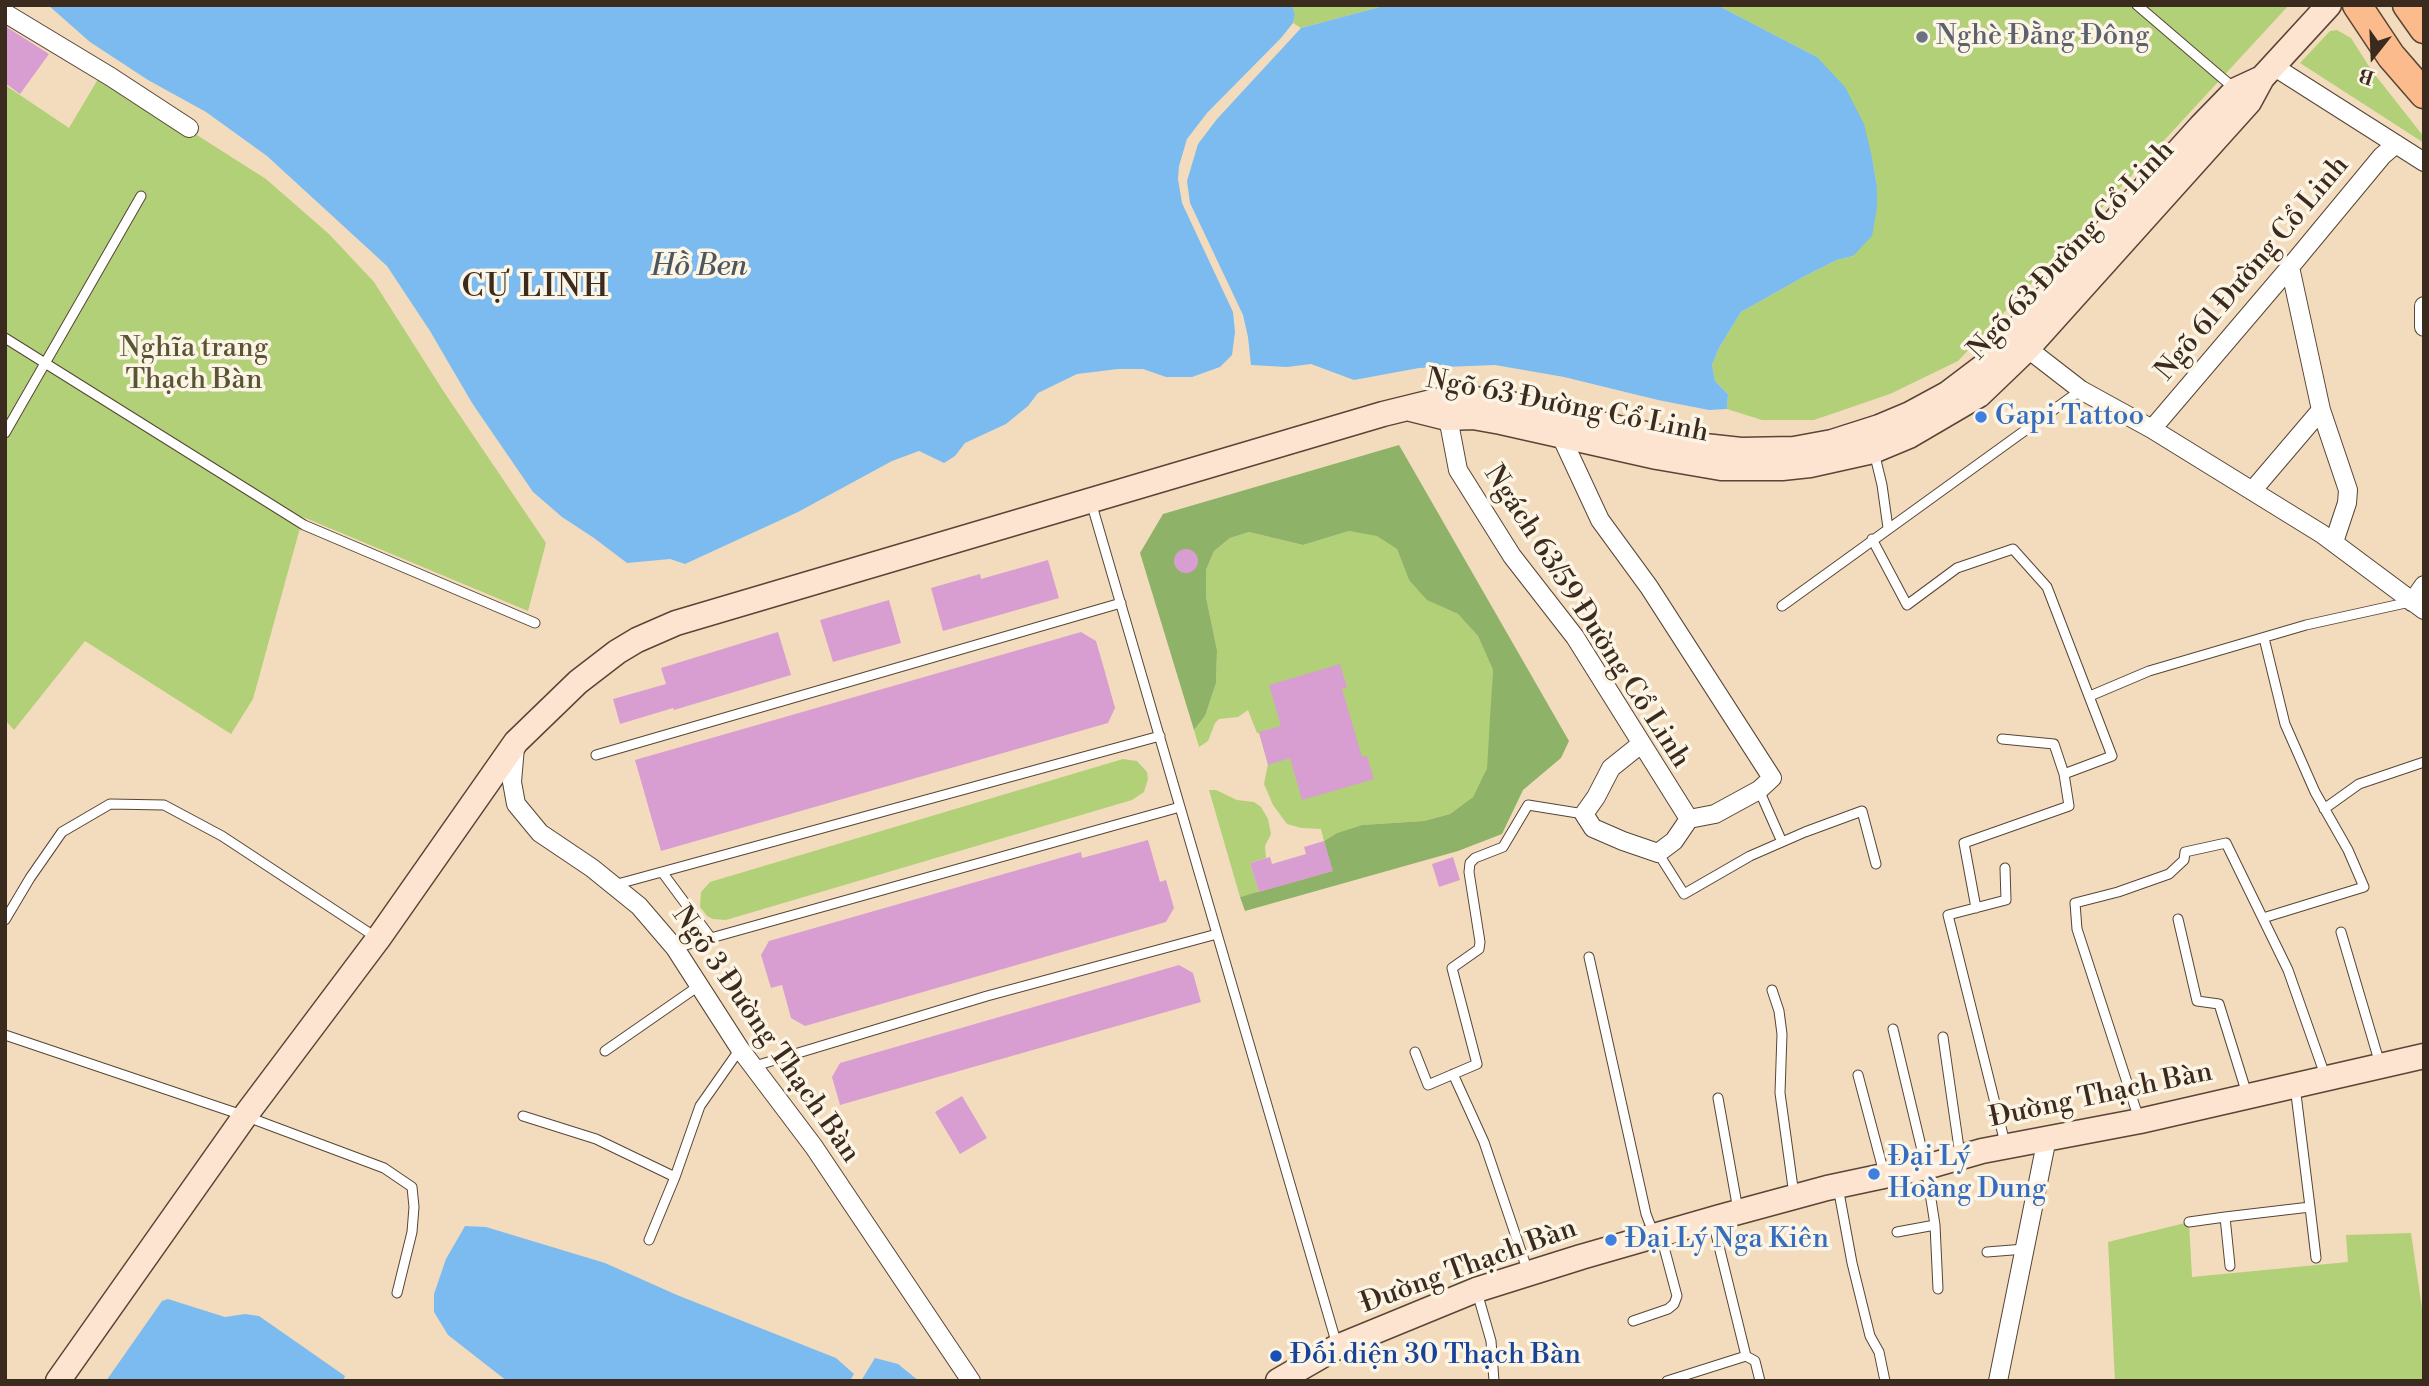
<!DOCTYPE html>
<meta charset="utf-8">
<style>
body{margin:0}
#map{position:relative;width:2429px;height:1386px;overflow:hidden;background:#f3dcbd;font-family:"Libre Bodoni",serif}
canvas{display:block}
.frame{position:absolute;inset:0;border:7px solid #3b2a1e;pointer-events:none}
.north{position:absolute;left:2338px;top:21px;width:70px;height:70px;-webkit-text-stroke:5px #fcf5e5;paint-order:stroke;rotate:198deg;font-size:19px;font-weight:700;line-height:28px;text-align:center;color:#3b2a1e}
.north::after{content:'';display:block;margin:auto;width:24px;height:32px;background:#3b2a1e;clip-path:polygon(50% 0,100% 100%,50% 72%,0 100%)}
</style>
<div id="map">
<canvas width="2429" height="1386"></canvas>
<div class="frame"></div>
<div class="north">B</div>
</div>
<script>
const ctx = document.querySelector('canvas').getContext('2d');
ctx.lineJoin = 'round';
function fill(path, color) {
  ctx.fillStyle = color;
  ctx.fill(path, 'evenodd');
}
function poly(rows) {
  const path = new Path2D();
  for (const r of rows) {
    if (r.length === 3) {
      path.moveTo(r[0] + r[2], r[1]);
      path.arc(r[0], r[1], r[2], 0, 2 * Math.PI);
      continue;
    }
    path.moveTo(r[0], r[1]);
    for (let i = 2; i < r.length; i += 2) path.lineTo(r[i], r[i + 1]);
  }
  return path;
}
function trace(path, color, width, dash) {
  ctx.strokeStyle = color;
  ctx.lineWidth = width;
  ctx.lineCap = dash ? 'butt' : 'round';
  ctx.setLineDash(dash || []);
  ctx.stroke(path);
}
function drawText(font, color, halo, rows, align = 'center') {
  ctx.font = font + ' "Libre Bodoni",serif';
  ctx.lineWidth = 7;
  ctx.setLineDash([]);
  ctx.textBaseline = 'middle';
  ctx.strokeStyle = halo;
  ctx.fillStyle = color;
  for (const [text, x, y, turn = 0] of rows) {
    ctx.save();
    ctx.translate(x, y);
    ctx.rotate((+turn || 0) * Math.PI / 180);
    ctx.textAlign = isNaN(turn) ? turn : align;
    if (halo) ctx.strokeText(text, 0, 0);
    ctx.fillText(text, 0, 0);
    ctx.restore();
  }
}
const green = poly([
 [1292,5,1387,5,1301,28,1293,23,1295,15],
 [1717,5,2289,5,2050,264,1958,361,1890,394,1814,420,1762,420,1727,409,1728,394,1715,381,1712,365,1719,348,1741,312,1805,276,1837,260,1853,256,1877,208,1877,186,1872,157,1817,57],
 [2337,30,2351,38,2372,71,2424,137,2424,143,2300,63,2330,31],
 [101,74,266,179,329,234,374,282,444,392,546,543,528,611,303,517,253,699,231,734,85,641,14,730,5,720,5,85,69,128],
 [1349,531,1377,535,1397,549,1409,580,1430,601,1458,614,1478,636,1493,670,1490,744,1487,768,1473,797,1450,814,1424,821,1362,825,1337,833,1324,841,1321,829,1301,828,1287,824,1273,805,1264,784,1268,764,1259,733,1257,733,1248,710,1238,717,1219,719,1215,723,1208,741,1199,747,1194,730,1205,716,1216,683,1217,650,1206,597,1206,570,1214,551,1230,538,1249,532,1303,545],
 [1123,759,1137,761,1147,772,1148,779,1144,792,1132,800,726,920,713,919,707,916,700,907,701,892,710,882],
 [1209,790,1216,790,1237,800,1254,802,1261,807,1268,819,1271,834,1265,846,1266,858,1250,863,1259,892,1240,897],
 [2189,1222,2192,1277,2348,1262,2346,1235,2411,1233,2424,1322,2424,1381,2115,1381,2108,1242]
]);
const forest = poly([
 [1399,445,1569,741,1561,758,1523,790,1502,834,1458,851,1245,911,1240,897,1332,871,1324,841,1337,833,1362,825,1424,821,1450,814,1473,797,1487,768,1493,670,1478,636,1458,614,1427,600,1409,580,1397,549,1377,536,1349,531,1303,545,1249,532,1230,538,1214,551,1206,570,1206,597,1217,650,1216,683,1205,716,1194,730,1140,553,1163,514]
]);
const water = poly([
 [48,5,1292,5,1295,15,1293,23,1281,38,1207,113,1187,139,1179,166,1178,179,1182,203,1233,312,1235,332,1232,355,1220,367,1192,377,1166,377,1143,369,1118,369,1077,374,1038,393,1028,406,1006,424,965,443,955,456,944,463,919,451,892,461,798,512,685,564,670,559,627,563,594,538,562,517,533,492,472,403,430,331,387,266,267,156,206,112,148,80,90,42],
 [1387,5,1717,5,1817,57,1845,87,1864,124,1872,157,1877,186,1877,208,1872,236,1853,256,1837,260,1805,276,1741,312,1719,348,1712,365,1715,381,1728,394,1727,409,1709,410,1658,400,1564,377,1495,365,1419,368,1354,380,1311,364,1287,367,1251,365,1248,337,1243,315,1190,203,1187,181,1198,144,1217,119,1301,28],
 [465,1226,486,1227,605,1263,677,1295,836,1358,854,1374,850,1381,507,1381,448,1335,434,1312,434,1294,446,1259],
 [168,1299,225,1317,245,1314,259,1316,345,1376,343,1381,106,1381,162,1301],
 [875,1358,898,1364,919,1381,861,1381]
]);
const building = poly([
 [5,26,49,54,20,94,5,83],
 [1186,561,12],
 [1048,560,1059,598,943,631,931,588,980,574,981,579],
 [889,600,901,643,833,662,820,620],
 [778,632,791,675,674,710,673,708,620,724,613,699,666,684,661,668],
 [1081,632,1096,641,1105,672,1115,708,1108,723,661,851,635,760],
 [1340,664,1347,687,1342,689,1362,757,1367,756,1374,779,1302,800,1290,758,1268,765,1259,732,1281,726,1269,685],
 [1148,840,1160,882,1166,880,1174,908,1166,922,805,1026,791,1018,782,985,771,988,761,955,769,941,1081,852,1082,858],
 [1324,841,1333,871,1259,892,1250,863,1270,857,1272,864,1306,854,1304,847],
 [1453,857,1460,880,1439,887,1432,864],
 [1179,965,1193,973,1201,1002,840,1105,832,1077,840,1063],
 [962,1096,987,1138,960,1154,935,1112]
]);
const lane = poly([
 [2137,5,2235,89],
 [5,338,304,525,535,623],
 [5,433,141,196],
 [1874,452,1882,485,1888,528],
 [1091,502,1337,1345],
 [1872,539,1907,605,1957,568,2013,549,2047,587,2112,756,2064,774,2069,806,1964,843,1976,908],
 [1782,606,2081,390],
 [2090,696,2149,671,2306,625,2410,602],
 [2002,739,2054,744,2064,774],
 [596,755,1121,603],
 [1759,790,1782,842],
 [2324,809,2359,784,2424,762],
 [1658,853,1684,894,1750,856,1805,832,1862,811,1876,864],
 [2005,868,2006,900,1948,915,2005,1143],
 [662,872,711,938],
 [614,885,1160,736],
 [2263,918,2364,887,2348,850,2315,792,2285,724,2264,638],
 [2178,919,2197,1001,2219,1004,2247,1094],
 [5,920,30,878,62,832,110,804,164,805,222,836,377,938],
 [2341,932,2380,1064],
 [675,948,1180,807],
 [1589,957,1646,1214,1654,1235],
 [1772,990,1779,1011,1782,1034,1780,1093,1794,1195],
 [1893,1029,1926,1167,1935,1225,1938,1289],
 [5,1035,245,1116,384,1168,412,1187,414,1207,412,1232,397,1293],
 [1943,1037,1960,1155],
 [605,1051,700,985],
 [1415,1052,1428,1085,1477,1064,1452,968,1479,949,1480,942,1469,872,1470,863,1475,858,1503,847,1528,805,1584,814],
 [755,1066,987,996,1217,934],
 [1453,1074,1484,1142,1528,1272],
 [1858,1075,1884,1173],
 [1718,1098,1738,1210],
 [523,1116,596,1139,675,1177,700,1106,740,1049],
 [2139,1119,2077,929,2075,903,2118,892,2169,874,2184,860,2185,852,2226,843,2288,970,2326,1078],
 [1838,1187,1852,1263,1870,1336,1879,1352,1885,1381],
 [2310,1207,2316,1258],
 [2189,1222,2225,1217],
 [1897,1232,1935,1225],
 [649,1240,675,1177],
 [1987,1252,2025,1249],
 [2230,1266,2225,1217,2310,1207,2295,1086],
 [1477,1292,1491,1341,1494,1381],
 [1633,1321,1668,1309,1674,1304,1677,1296,1661,1236],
 [1746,1356,1755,1361,1760,1381],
 [1667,1381,1746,1356,1713,1222]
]);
const street = poly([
 [5,13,111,77,189,128],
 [2273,66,2424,162],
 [2290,267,2321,410,2348,490,2347,503,2334,542],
 [2424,306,2424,327],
 [2019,342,2081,390,2152,429,2322,534,2424,610],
 [1446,407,1458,470,1512,556,1575,637,1689,819],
 [1560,427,1560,434,1600,520,1649,587,1772,778,1759,790,1715,814,1689,819,1674,841,1658,853,1623,841,1593,828,1584,814,1596,797,1611,768,1641,744],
 [2152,429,2290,267,2382,156,2396,144],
 [2252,491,2321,410],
 [2412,602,2424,585],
 [515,747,512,782,516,804,540,833,592,868,639,906,675,948,740,1049,814,1147,971,1381],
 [1998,1381,2047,1138]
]);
const secondary = poly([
 [1411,409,1447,418,1473,417,1501,422,1657,457,1721,468,1782,468,1810,465,1873,451,1909,436,1979,395,2027,349,2249,102,2262,78,2329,5],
 [58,1381,245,1116,378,939,516,742,578,682,617,652,637,640,676,623,1383,414,1444,399,1474,399,1506,403,1695,445,1741,450,1794,449,1832,442,1879,427,1910,414,1947,394,1984,366,2201,126,2236,90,2262,78],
 [1278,1381,1337,1347,1476,1290,1581,1257,1720,1217,1827,1188,1926,1167,1982,1151,2140,1121,2424,1056]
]);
const primary = poly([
 [2357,5,2391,56,2424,94],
 [2407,5,2424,29]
]);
const markers = [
 [1922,37,7,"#6b7280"],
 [1981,417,7,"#3f7fe0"],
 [1874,1174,7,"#3f7fe0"],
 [1611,1240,7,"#3f7fe0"],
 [1276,1356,7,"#1a4fb4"]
];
const worshipNames = [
 ["Nghè Đằng Đông",1936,37]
];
const streetNames = [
 ["Ngõ 63 Đường Cổ Linh",2072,251,-47],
 ["Ngõ 61 Đường Cổ Linh",2253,269,-50],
 ["Ngõ 63 Đường Cổ Linh",1567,407,11],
 ["Ngách 63/59 Đường Cổ Linh",1586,617,57],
 ["Ngõ 3 Đường Thạch Bàn",765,1035,55],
 ["Đường Thạch Bàn",2101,1096,-12],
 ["Đường Thạch Bàn",1469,1267,-20]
];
const parkNames = [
 ["Nghĩa trang",194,349],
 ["Thạch Bàn",194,381]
];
const shopNames = [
 ["Gapi Tattoo",1995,417],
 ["Đại Lý",1888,1158],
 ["Hoàng Dung",1888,1190],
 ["Đại Lý Nga Kiên",1625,1240]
];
const transitNames = [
 ["Đối diện 30 Thạch Bàn",1290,1356]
];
const waterNames = [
 ["Hồ Ben",699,268]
];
const quarterNames = [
 ["CỰ LINH",536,288]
];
fill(green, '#b2d077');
fill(forest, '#8db268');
fill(water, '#7cbbf0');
fill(building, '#d89ed2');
trace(lane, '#574536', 11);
trace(street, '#574536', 20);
trace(secondary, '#574536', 27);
trace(primary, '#574536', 31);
trace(lane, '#fff', 9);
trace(street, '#fff', 18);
trace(secondary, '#fde4d1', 24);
trace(primary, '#fbbb8c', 28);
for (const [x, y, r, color] of markers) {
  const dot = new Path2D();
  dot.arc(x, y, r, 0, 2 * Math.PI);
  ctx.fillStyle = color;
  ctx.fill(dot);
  trace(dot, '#fcf5e5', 2.5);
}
drawText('28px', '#5b616d', '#fcf5e5', worshipNames, 'left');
drawText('28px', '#3b2a1e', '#fcf5e5', streetNames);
drawText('28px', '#595434', '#fcf5e5', parkNames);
drawText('28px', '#366cbe', '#fcf5e5', shopNames, 'left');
drawText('28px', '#164399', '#fcf5e5', transitNames, 'left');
drawText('italic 30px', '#4e565d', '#fcf5e5', waterNames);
ctx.letterSpacing = '2px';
drawText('32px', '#3b2a1e', '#fcf5e5', quarterNames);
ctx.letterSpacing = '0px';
</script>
